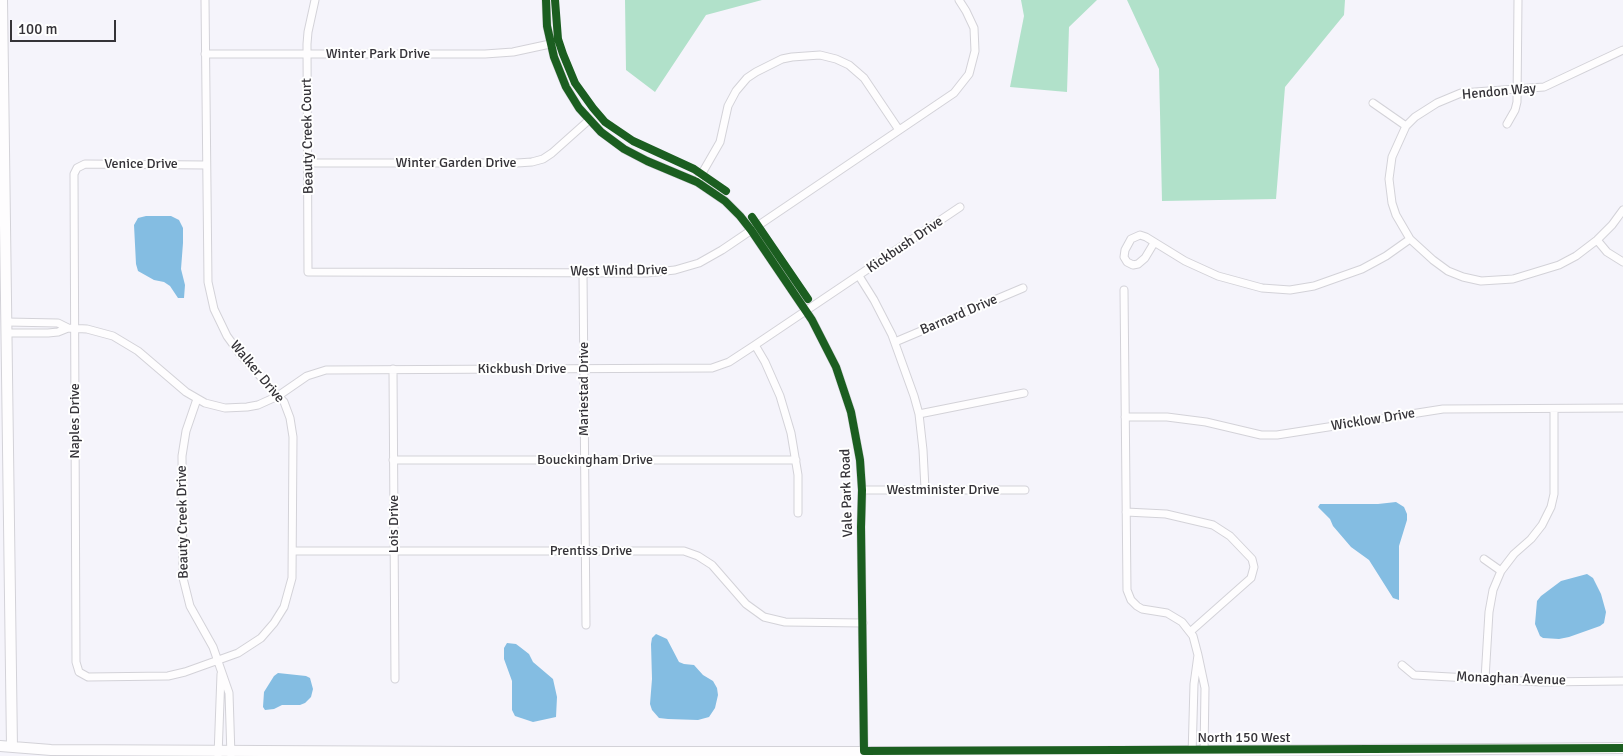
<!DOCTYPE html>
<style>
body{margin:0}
#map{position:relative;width:1623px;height:756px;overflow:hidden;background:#f5f4fb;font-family:Signika,sans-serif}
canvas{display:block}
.scale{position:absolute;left:10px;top:20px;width:106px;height:22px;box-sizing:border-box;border:2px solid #353338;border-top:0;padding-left:6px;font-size:15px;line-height:18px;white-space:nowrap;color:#353338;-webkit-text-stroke:4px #fff;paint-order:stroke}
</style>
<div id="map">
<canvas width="1623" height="756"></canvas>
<div class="scale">100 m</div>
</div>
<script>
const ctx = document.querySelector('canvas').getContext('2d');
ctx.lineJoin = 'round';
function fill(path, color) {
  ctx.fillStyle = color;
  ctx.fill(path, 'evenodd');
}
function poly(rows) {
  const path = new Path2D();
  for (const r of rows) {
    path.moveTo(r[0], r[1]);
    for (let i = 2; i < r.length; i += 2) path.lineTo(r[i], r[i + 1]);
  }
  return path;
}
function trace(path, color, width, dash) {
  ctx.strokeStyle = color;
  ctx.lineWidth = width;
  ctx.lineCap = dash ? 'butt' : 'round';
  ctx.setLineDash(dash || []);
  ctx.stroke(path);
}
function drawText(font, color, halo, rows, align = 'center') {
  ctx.font = font + ' Signika,sans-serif';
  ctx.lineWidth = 4;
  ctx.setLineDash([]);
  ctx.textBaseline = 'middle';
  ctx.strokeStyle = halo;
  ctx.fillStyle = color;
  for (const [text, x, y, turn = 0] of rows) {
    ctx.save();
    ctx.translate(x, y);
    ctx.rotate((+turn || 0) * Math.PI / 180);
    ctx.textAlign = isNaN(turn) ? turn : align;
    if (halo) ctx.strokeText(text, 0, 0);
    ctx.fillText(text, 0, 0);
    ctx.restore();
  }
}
const forest = poly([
 [625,0,762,0,706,15,655,92,626,70],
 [1021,0,1097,0,1069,27,1067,92,1010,87,1024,16],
 [1127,0,1345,0,1344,15,1285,87,1276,199,1162,201,1159,69]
]);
const water = poly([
 [146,216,171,216,179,220,183,228,183,243,181,269,185,285,184,298,178,298,170,286,164,282,154,280,138,271,136,264,134,225,138,218],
 [1396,502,1404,507,1407,514,1407,520,1399,546,1399,600,1393,598,1369,560,1351,547,1333,526,1330,519,1318,507,1320,504,1378,504],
 [1587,574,1593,578,1601,594,1606,612,1604,623,1600,626,1569,637,1559,639,1543,638,1540,636,1535,624,1537,601,1541,596,1561,581],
 [656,634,667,639,679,662,684,664,694,665,703,675,713,681,717,688,718,695,715,708,709,717,698,720,668,719,659,718,652,710,650,704,652,679,651,644,652,638],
 [507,643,516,644,520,647,529,654,533,662,553,679,557,697,556,717,533,722,515,716,512,710,512,681,504,659,504,648],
 [278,673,306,676,310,678,313,689,311,697,305,703,300,705,282,705,274,709,265,710,263,707,264,692,274,676]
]);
const street = poly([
 [205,0,208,282,214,309,227,336,240,354,278,396,284,402,290,418,293,437,292,578,284,607,274,623,261,638,238,653,185,672,168,676,88,677,79,672,76,662,74,174,77,168,85,164,206,165],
 [315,0,308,32,307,44,308,272,647,273,675,270,699,263,722,250,954,93,969,74,975,51,974,28,966,11,959,0],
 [546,0,547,26,554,57,566,87,579,108,601,132,624,149,647,161,697,182,725,201,740,216,751,230,812,320,836,367,851,412,860,460,862,490,861,527,864,751],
 [1623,50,1544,87,1461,93,1437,103,1415,117,1406,126,1392,157,1389,179,1392,203,1396,215,1410,239,1433,260,1448,271,1463,277,1481,281,1513,279,1559,265,1576,256,1597,240,1612,225,1623,210],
 [205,54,485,54,513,52,550,44],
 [1373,103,1406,126],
 [1507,124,1515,110,1517,102,1518,0],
 [308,163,517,163,532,162,543,159,552,153,589,120],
 [697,182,720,142,728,106,736,91,747,78,756,72,782,59,792,57,820,55,836,59,849,65,864,78,899,130],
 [1597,240,1607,252,1623,262],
 [1154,243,1145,258,1138,264,1133,265,1127,262,1124,257,1125,250,1131,239,1140,235,1146,237,1185,261,1218,276,1262,288,1290,290,1314,286,1362,269,1386,256,1410,239],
 [583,272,586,625],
 [859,276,874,300,892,335,914,396,919,414,923,450,925,489],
 [1124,290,1127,590,1131,600,1137,606,1142,609,1167,613,1182,622,1193,636,1198,655],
 [7,322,58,323,68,328,87,329,113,336,138,351,186,392,205,403,225,408,247,407,258,405,278,396,307,376,326,370,712,368,729,362,755,345,960,207],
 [7,333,48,333,58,332,68,328],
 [895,342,1023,288],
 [755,345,765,362,780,396,791,433,798,475,798,513],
 [393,369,395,679],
 [197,399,186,431,182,456,183,578,190,606,213,647,229,693,231,756],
 [919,414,1024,393],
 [1125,417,1167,417,1206,422,1261,435,1277,435,1443,409,1623,408],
 [393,460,796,460],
 [862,490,1025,490],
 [1126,512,1166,514,1213,525,1230,536,1252,559,1254,567,1251,578,1190,632],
 [293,551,684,551,698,556,712,565,746,604,764,617,785,622,863,623],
 [1484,559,1501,571],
 [1402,665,1414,675,1542,682,1623,681],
 [1485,679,1489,612,1493,590,1501,571,1514,554,1531,539,1542,525,1551,507,1554,494,1554,409],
 [218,756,221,674],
 [1192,756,1194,684,1198,655,1205,688,1204,753]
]);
const secondary = poly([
 [2,0,12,747],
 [0,746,51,750,473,752,1086,752,1623,748]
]);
const cycleway = poly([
 [546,0,547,26,554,57,566,87,579,108,601,132,624,149,647,161,697,182,725,201,740,216,751,230,812,320,836,367,851,412,860,460,862,490,861,527,864,751,1623,748],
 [555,0,558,39,563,54,575,83,593,108,605,122,633,141,694,169,726,191],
 [752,217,808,299]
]);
const streetNames = [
 ["Winter Park Drive",378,54],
 ["Hendon Way",1499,92,-5],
 ["Beauty Creek Court",308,136,-91],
 ["Winter Garden Drive",456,163],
 ["Venice Drive",141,164],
 ["Kickbush Drive",905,245,-34],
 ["West Wind Drive",619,271,-1],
 ["Barnard Drive",959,315,-23],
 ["Kickbush Drive",522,369],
 ["Walker Drive",257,372,50],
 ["Mariestad Drive",584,389,-90],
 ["Wicklow Drive",1373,420,-9],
 ["Naples Drive",75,421,-90],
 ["Bouckingham Drive",595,460],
 ["Westminister Drive",943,490],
 ["Vale Park Road",847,493,-92],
 ["Beauty Creek Drive",183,522,-91],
 ["Lois Drive",394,524,-90],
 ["Prentiss Drive",591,551],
 ["Monaghan Avenue",1511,679,2],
 ["North 150 West",1244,738]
];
fill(forest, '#b1e1ca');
fill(water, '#84bde2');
trace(street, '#d3d2d8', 9);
trace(secondary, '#d3d2d8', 12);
trace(street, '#fefdfe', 7);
trace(secondary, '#fefdfe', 10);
trace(cycleway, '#1b5e20', 8);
drawText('14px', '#353338', '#fff', streetNames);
</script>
